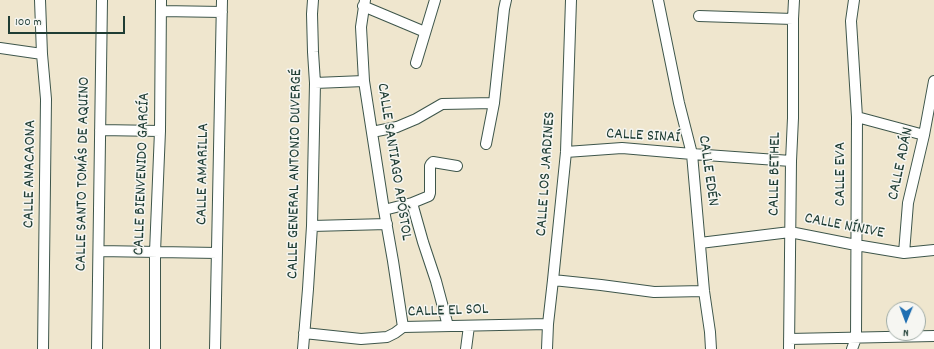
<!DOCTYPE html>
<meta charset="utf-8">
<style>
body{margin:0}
#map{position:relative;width:934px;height:349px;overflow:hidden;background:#efe6ce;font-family:Dekko,sans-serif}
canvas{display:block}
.north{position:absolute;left:886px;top:301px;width:40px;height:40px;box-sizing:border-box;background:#f6f6f2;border:1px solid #a0aca6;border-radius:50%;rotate:181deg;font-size:11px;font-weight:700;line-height:16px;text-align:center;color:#1f3d34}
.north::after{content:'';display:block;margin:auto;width:14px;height:18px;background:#1f6fb2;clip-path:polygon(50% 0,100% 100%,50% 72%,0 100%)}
.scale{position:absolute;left:8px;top:16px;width:117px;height:18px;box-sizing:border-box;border:2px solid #1f3d34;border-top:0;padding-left:5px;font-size:12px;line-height:14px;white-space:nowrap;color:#1f3d34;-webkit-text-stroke:3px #f6f6f2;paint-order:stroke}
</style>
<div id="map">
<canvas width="934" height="349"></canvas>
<div class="north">N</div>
<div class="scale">100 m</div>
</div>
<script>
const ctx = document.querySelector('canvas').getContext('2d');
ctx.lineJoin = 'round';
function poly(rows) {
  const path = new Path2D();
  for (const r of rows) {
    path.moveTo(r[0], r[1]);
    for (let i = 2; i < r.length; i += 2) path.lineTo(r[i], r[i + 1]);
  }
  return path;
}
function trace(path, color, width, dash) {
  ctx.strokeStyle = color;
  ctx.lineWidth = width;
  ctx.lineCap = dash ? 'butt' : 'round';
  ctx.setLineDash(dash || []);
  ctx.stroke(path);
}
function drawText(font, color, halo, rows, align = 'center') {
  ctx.font = font + ' Dekko,sans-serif';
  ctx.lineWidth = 3;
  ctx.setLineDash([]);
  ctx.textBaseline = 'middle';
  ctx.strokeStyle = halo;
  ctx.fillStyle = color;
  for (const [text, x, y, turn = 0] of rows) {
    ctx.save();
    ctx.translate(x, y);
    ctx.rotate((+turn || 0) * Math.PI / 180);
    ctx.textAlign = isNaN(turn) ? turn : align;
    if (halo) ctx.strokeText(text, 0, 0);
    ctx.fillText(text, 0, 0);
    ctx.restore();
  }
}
const minor = poly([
 [40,0,42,54,46,99,43,349],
 [365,0,361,27,364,81,384,210,393,261,403,327],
 [658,0,679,103,692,154,704,291,710,332,711,349],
 [363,6,425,32],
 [161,11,222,12],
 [699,16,793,19],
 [0,48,42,54],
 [416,63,435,0],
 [315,83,364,81],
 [857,117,924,135],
 [100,130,160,131],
 [372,132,397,127,416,119,442,104,494,103],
 [486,144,494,103,504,9,506,0],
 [566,152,622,148,692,154,791,161],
 [412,203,423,242,436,281,448,326],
 [384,210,412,203,429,196,430,193,430,166,431,164,433,162,457,166],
 [312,226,387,224],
 [700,243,790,232,856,245,904,253,934,250],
 [99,251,217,253],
 [904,253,908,203,924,135,934,81],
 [553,280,601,285,654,292,704,291],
 [304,333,361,339,387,337,395,333,403,327,548,324],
 [789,339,934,336],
 [97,349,102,0],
 [155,349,155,252,160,131,161,0],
 [215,349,222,0],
 [303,349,308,289,312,226,315,83,313,52,312,14,313,0],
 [466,349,469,326],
 [547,349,548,324,553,280,566,152,571,0],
 [789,349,791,161,793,118,793,19,794,0],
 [852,349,856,338,857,117,851,21,854,0]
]);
const streetNames = [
 ["CALLE SINAÍ",643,137,3],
 ["CALLE SANTIAGO APÓSTOL",393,162,81],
 ["CALLE ADÁN",902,164,-78],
 ["CALLE EDÉN",707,171,82],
 ["CALLE ANACAONA",31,174,-89],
 ["CALLE SANTO TOMÁS DE AQUINO",84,174,-89],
 ["CALLE BIENVENIDO GARCÍA",143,174,-88],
 ["CALLE AMARILLA",204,174,-89],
 ["CALLE GENERAL ANTONIO DUVERGÉ",296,174,-89],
 ["CALLE LOS JARDINES",547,174,-86],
 ["CALLE BETHEL",776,174,-89],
 ["CALLE EVA",842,174,-90],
 ["CALLE NÍNIVE",844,227,11],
 ["CALLE EL SOL",448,312,-2]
];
trace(minor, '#3e564b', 12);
trace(minor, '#fff', 10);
drawText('16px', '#1f3d34', '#f6f6f2', streetNames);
</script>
